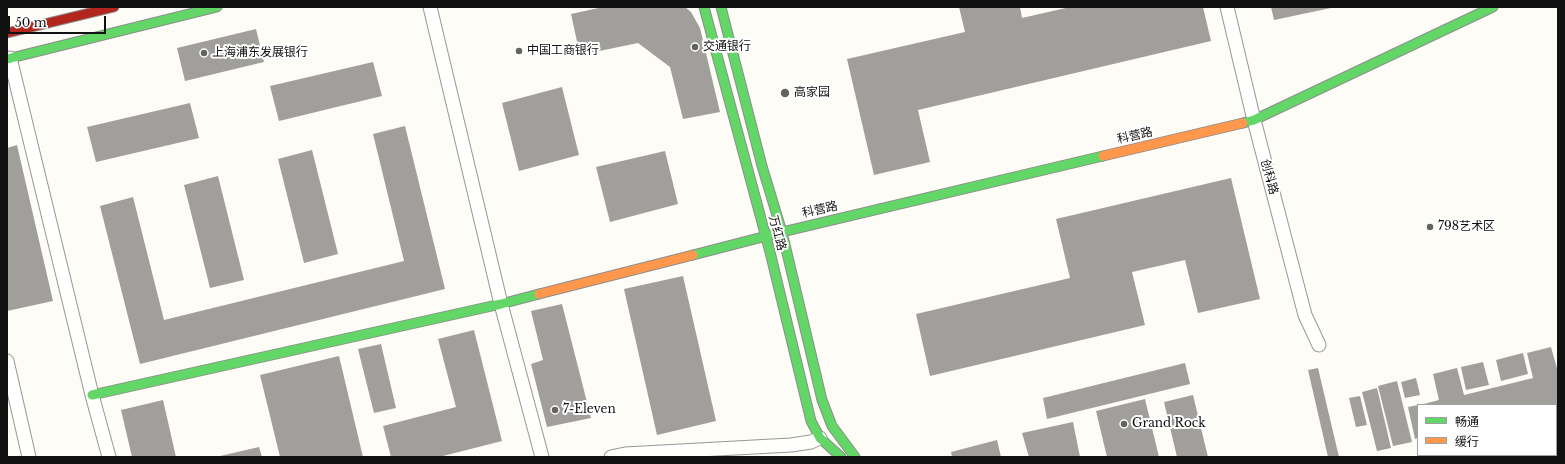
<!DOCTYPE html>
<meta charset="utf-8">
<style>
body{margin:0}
#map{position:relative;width:1565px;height:464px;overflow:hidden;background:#fdfcf7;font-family:"Libre Baskerville","Noto Sans SC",serif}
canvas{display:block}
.frame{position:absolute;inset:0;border:8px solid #111;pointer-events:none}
.legend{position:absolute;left:1417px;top:404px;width:140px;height:52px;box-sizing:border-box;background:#fff;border:1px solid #a0a0a0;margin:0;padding:5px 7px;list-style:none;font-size:12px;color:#111}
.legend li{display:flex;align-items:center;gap:8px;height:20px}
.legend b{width:20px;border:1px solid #a0a0a0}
.scale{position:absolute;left:8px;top:16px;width:98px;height:18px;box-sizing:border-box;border:2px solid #111;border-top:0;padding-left:5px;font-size:12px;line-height:14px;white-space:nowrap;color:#111;-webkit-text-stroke:3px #fff;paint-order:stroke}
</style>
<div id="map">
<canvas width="1565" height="464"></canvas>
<div class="frame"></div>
<ul class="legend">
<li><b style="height:5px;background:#63d668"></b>畅通</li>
<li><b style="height:5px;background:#ff974d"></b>缓行</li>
</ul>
<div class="scale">50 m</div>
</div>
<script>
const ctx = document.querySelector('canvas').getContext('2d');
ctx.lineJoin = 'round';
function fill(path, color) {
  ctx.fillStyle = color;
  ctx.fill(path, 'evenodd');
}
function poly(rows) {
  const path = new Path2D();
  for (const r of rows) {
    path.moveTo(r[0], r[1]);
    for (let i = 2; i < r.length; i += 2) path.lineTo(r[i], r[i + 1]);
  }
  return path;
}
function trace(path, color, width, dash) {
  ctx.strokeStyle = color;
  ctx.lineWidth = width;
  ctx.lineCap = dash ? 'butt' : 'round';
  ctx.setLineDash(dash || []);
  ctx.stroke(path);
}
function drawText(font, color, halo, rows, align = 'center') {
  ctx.font = font + ' "Libre Baskerville","Noto Sans SC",serif';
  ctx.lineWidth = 4;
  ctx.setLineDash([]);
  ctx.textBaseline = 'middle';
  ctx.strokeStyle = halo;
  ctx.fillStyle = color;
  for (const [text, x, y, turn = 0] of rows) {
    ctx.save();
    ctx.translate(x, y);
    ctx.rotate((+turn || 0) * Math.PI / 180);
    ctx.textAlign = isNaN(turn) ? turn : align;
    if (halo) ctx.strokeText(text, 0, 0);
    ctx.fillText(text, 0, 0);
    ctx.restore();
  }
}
const building = poly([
 [603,7,685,7,691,12,700,28,720,112,683,119,670,67,638,43,580,55,571,14],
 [959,7,1020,7,1022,18,1070,7,1203,7,1211,41,918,110,930,162,874,175,847,59,965,32],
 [1271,7,1331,7,1331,8,1274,20],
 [256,29,264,62,185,81,177,48],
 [373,62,382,96,279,121,270,86],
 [562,87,579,155,519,171,502,103],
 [190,103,199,138,96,162,87,127],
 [405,126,445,289,140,364,100,206,133,197,164,320,404,261,373,134],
 [17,145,53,301,7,311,7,148],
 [312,150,338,254,304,263,278,159],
 [665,151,678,204,610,222,596,167],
 [218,176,244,280,210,288,184,185],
 [1231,178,1260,299,1198,313,1185,260,1132,272,1145,325,930,376,916,314,1070,278,1056,219],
 [683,276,716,421,657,435,624,289],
 [562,304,591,418,547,427,531,364,543,360,531,311],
 [474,330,502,441,439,457,391,457,383,426,456,407,438,339],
 [381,344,396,408,374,413,358,349],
 [1551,347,1558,372,1558,404,1420,405,1439,400,1433,374,1457,368,1464,395,1533,378,1527,353],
 [1523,353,1528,374,1501,381,1496,360],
 [339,356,363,457,280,457,260,375],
 [1483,362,1489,385,1466,390,1461,367],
 [1185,363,1190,384,1047,419,1043,398],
 [1318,368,1339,457,1328,457,1308,370],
 [1416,378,1420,395,1405,398,1401,382],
 [1397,381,1412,442,1393,446,1378,386],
 [1377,388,1391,448,1377,451,1362,392],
 [1193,395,1208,457,1177,457,1164,402],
 [1360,396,1367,425,1356,427,1349,398],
 [1145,399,1159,457,1107,457,1096,411],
 [163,400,176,457,132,457,121,410],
 [1418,405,1418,438,1415,439,1408,407],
 [1073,422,1080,457,1029,457,1022,433],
 [1556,425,1558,425,1558,457,1523,457,1523,455,1556,455],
 [997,440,1001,457,952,457,951,452],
 [259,447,262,457,220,457,220,456],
 [1429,455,1513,455,1513,457,1423,457]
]);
const street = poly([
 [430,7,501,304,542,457],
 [1227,7,1254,120,1305,315,1319,345],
 [10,58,92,395,109,457],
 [7,361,29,457],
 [611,457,625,454,791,445,811,442,820,438]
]);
const fast = poly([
 [704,7,770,252,811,421,820,438,841,457],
 [721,7,762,166,782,232,822,400,832,426,855,457],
 [7,59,217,7],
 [1243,123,1254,120,1493,7],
 [693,255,782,232,1103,156],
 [92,395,501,304,539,294]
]);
const slow = poly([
 [1103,156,1243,123],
 [539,294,693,255]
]);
const jam = poly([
 [7,33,114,7]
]);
const markers = [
 [695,47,4,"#646362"],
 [519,51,4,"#646362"],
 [204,53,4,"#646362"],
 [785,93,5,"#646362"],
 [1430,227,4,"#646362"],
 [555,410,4,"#646362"],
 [1124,424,4,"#646362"]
];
const poiNames = [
 ["交通银行",703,47],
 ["中国工商银行",527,51],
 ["上海浦东发展银行",212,53],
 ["高家园",794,93],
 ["798艺术区",1438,227],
 ["7-Eleven",563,410],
 ["Grand Rock",1132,424]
];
const streetNames = [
 ["科营路",1135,136,-13],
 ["创科路",1269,177,75],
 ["科营路",820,210,-13],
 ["万红路",777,233,75]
];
fill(building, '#a19f9c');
trace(street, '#979795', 15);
trace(fast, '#8e8d8b', 11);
trace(slow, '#8e8d8b', 11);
trace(jam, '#8e8d8b', 11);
trace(street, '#fffffe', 13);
trace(fast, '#63d668', 9);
trace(slow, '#ff974d', 9);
trace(jam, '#b3261e', 9);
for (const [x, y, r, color] of markers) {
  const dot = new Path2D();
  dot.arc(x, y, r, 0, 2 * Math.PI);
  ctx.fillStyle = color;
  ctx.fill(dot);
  trace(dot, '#fff', 1.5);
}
drawText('12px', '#111', '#fff', poiNames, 'left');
drawText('12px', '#111', '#fff', streetNames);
</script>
